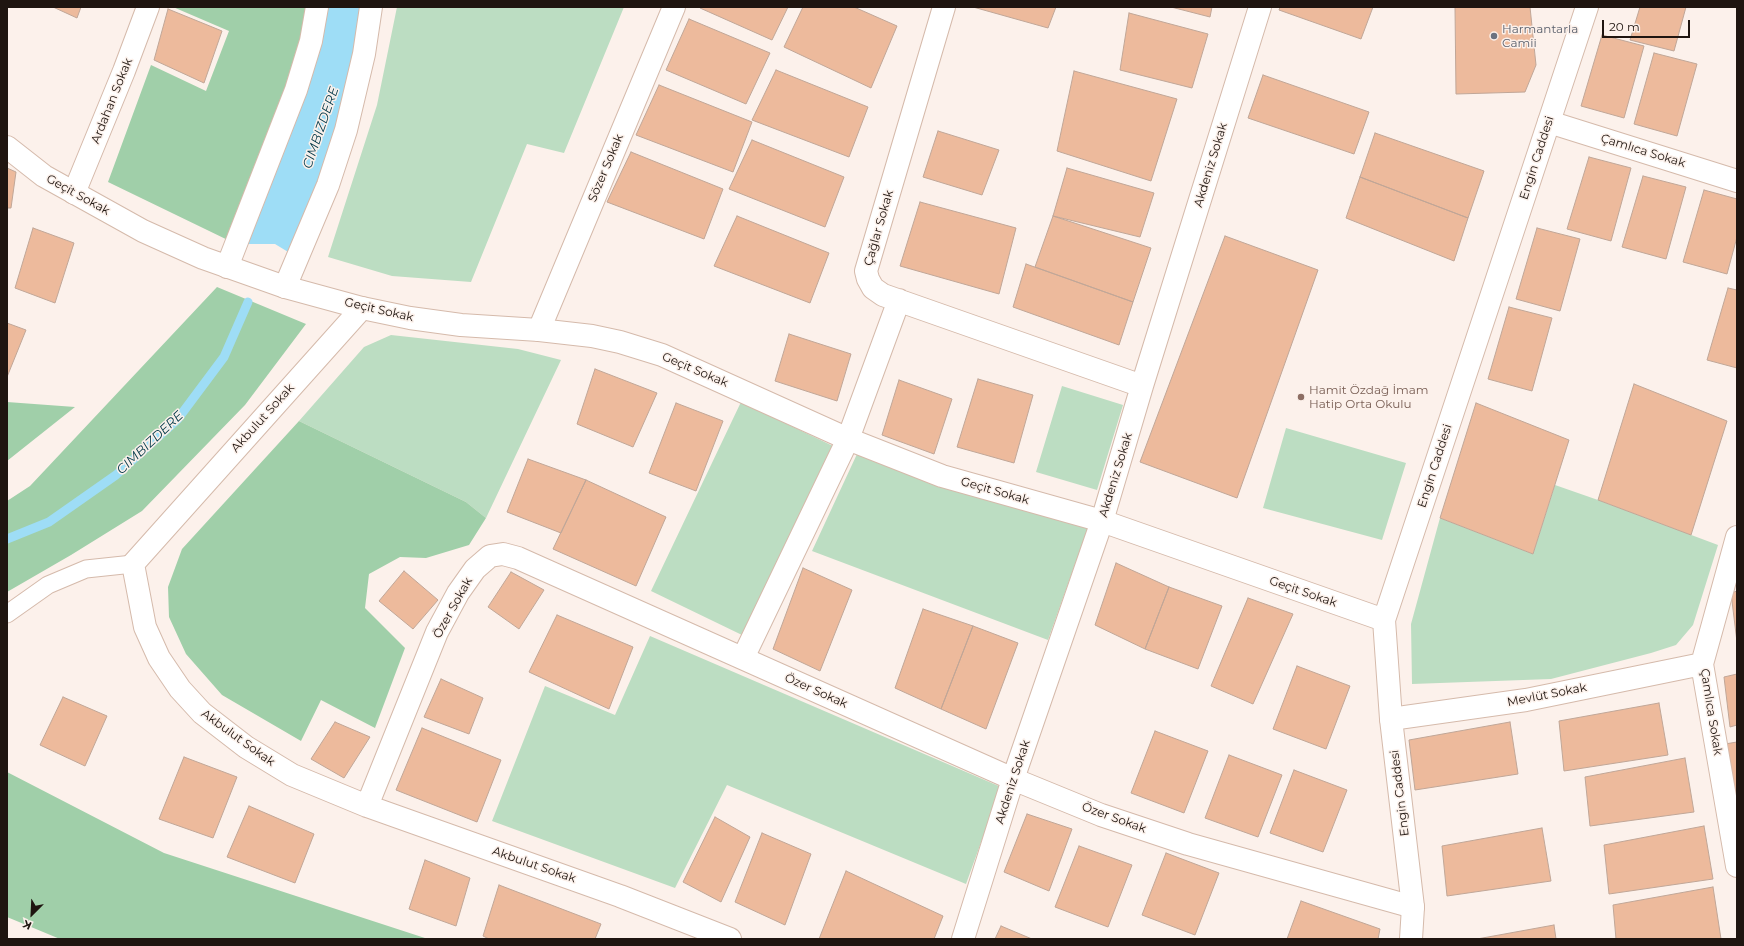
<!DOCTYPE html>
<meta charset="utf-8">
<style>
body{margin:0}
#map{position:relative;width:1744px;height:946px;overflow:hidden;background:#fcf1eb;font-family:Montserrat,sans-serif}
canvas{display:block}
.frame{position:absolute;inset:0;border:8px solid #1f1510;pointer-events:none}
.north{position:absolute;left:12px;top:894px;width:40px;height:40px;-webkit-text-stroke:3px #fcf1eb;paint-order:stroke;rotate:204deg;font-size:11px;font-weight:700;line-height:16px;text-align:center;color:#1f1510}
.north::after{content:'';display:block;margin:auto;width:14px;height:18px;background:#1f1510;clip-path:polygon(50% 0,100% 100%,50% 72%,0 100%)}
.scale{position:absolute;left:1602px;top:20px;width:88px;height:18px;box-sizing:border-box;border:2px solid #1f1510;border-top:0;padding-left:5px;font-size:12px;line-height:14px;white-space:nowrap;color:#1f1510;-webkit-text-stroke:3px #fcf1eb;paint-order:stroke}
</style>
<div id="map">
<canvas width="1744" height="946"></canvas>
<div class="frame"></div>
<div class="north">K</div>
<div class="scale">20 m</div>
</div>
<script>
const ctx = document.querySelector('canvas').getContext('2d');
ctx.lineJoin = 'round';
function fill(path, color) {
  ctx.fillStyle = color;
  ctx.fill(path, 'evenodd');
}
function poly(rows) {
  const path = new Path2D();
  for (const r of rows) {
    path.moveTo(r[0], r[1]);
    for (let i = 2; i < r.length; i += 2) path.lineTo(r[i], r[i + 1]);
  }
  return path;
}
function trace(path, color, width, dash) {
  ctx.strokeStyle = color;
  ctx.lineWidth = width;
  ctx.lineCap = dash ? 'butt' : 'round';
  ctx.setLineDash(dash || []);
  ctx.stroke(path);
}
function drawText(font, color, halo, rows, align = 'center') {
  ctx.font = font + ' Montserrat,sans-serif';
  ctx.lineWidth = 3;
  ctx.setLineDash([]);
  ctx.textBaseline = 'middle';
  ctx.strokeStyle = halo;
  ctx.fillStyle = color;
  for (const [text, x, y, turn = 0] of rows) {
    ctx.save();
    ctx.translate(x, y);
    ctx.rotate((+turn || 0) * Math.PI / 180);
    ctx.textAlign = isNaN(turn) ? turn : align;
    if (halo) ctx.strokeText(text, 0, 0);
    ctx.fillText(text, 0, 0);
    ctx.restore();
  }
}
const green = poly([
 [397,7,624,7,564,153,527,144,471,282,392,276,328,257,377,105],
 [391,335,518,349,561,360,486,518,466,502,299,421,364,347],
 [1062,386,1123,405,1097,490,1036,472],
 [741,402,833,446,742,635,651,591],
 [1286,428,1406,463,1382,540,1263,508],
 [857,454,1089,525,1048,640,812,551],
 [1555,485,1598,500,1718,545,1693,625,1676,645,1651,653,1551,679,1412,684,1411,624,1440,518,1533,554],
 [650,636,1001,787,966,884,727,785,675,888,492,821,545,686,615,715]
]);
const forest = poly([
 [173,7,315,7,236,244,108,182,151,65,206,91,229,31],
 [217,287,306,324,245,405,142,511,71,555,7,592,7,501,30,486],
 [7,402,75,407,7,461],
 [299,421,466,502,486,518,469,545,426,558,400,557,369,574,365,608,405,648,375,728,321,700,301,741,222,695,186,654,169,617,168,587,182,549],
 [7,772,164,853,428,939,60,939,7,917]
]);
const water = poly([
 [317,7,371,7,298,258,275,244,236,244]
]);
const stream = poly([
 [7,539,49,522,116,475,177,420,224,357,248,302]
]);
const building = poly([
 [53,7,81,7,77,18,53,7],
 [701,7,788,7,772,40,700,8,701,7],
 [803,7,854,7,897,26,871,88,784,47,803,7],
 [973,7,1056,7,1048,28,973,7],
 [1171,7,1212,7,1210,17,1171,7],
 [1280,7,1373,7,1361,39,1279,10,1280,7],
 [1455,7,1530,7,1536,65,1525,92,1456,94,1455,7],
 [1640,7,1686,7,1674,51,1630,40,1640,7],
 [168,9,222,31,204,83,154,60,168,9],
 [1129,13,1208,34,1192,88,1120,70,1129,13],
 [689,19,770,53,746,104,666,70,689,19],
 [1602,35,1644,46,1624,118,1581,106,1602,35],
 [1654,53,1697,64,1677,136,1634,124,1654,53],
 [776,70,868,107,849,157,752,120,776,70],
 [1074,71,1177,99,1151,181,1057,151,1074,71],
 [1263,75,1369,112,1354,154,1248,118,1263,75],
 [659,85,752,122,733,172,636,135,659,85],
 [938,131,999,150,982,195,923,177,938,131],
 [1375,133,1484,171,1468,218,1360,177,1375,133],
 [752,140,844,177,825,227,729,189,752,140],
 [631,152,723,189,704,239,607,202,631,152],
 [1589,157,1631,168,1611,241,1567,229,1589,157],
 [7,168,16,172,11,208,7,208,7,168],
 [1067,168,1154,193,1140,237,1053,216,1067,168],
 [1643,176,1686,187,1666,259,1622,247,1643,176],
 [1360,177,1468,218,1454,261,1346,218,1360,177],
 [1704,190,1737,199,1737,237,1727,274,1683,262,1704,190],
 [920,202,1016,228,999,294,900,266,920,202],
 [737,216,829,253,810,303,714,266,737,216],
 [1053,216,1151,248,1133,302,1035,267,1053,216],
 [33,228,74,243,55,303,15,288,33,228],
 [1537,228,1580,239,1560,311,1516,299,1537,228],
 [1225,236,1318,270,1237,498,1140,462,1225,236],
 [1026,264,1133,302,1119,345,1013,307,1026,264],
 [1728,288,1737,290,1737,368,1707,360,1728,288],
 [1509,307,1552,318,1532,391,1488,379,1509,307],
 [7,323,26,330,7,377,7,323],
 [789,334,851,354,837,401,775,381,789,334],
 [595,369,657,393,633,447,577,424,595,369],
 [978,379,1033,395,1014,463,957,447,978,379],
 [899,380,952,399,934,454,882,435,899,380],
 [1634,384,1727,421,1691,535,1598,500,1634,384],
 [676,403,723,421,696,491,649,473,676,403],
 [1476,403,1569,440,1533,554,1440,518,1476,403],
 [528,459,586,480,561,533,507,512,528,459],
 [586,480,666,517,636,586,553,549,586,480],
 [1116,563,1169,587,1145,649,1095,625,1116,563],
 [803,568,852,590,820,671,773,649,803,568],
 [404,571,438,600,413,629,379,601,404,571],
 [511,572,544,590,519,629,488,607,511,572],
 [1169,587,1222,606,1198,669,1145,649,1169,587],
 [1737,591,1737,642,1731,593,1737,591],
 [1248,598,1293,614,1253,704,1211,686,1248,598],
 [923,609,973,626,941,709,895,688,923,609],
 [557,615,633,647,609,709,529,672,557,615],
 [973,626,1018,643,986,729,941,709,973,626],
 [1297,666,1350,686,1326,749,1273,729,1297,666],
 [1737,674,1737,725,1730,727,1724,677,1737,674],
 [441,679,483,698,469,734,424,717,441,679],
 [63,697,107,716,85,766,40,745,63,697],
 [1659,703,1668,755,1564,771,1559,721,1659,703],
 [335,722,370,737,344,778,311,759,335,722],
 [1510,722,1518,774,1415,790,1409,740,1510,722],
 [422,728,501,760,477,822,396,790,422,728],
 [1155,731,1208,751,1184,813,1131,793,1155,731],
 [1737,742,1737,793,1730,794,1725,744,1737,742],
 [1229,755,1282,775,1258,837,1205,818,1229,755],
 [184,757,237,777,213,838,159,819,184,757],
 [1685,758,1694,812,1590,826,1585,777,1685,758],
 [1294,770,1347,790,1323,852,1270,833,1294,770],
 [249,806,314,834,295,883,227,857,249,806],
 [1027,814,1072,829,1049,891,1004,872,1027,814],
 [715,817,750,837,721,902,683,882,715,817],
 [1704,826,1713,879,1609,894,1604,845,1704,826],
 [1542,828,1551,881,1447,896,1442,846,1542,828],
 [762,833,811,854,785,925,735,902,762,833],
 [1079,846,1132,865,1108,927,1055,907,1079,846],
 [1166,853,1219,873,1195,935,1142,915,1166,853],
 [425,860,470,878,456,926,409,909,425,860],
 [846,871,943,916,934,939,819,939,846,871],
 [499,885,601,924,595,939,489,939,483,936,499,885],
 [1713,887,1721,939,1616,939,1613,905,1713,887],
 [1301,901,1380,929,1378,939,1287,939,1301,901],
 [1554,925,1556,939,1477,939,1554,925],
 [1001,926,1032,939,995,939,1001,926]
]);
const service = poly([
 [7,614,48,585,86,569,133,564]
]);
const pedestrian = poly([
 [227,267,296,90,311,41,317,7]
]);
const minor = poly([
 [944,7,866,271,868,279,873,288,883,295,1142,386],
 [1549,122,1737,181],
 [74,193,124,71,148,7],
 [285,287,328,185,346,130,364,54,371,7],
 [362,308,133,564,145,627,159,658,180,689,202,713,246,747,292,775,367,806,620,896,730,939],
 [539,330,674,7],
 [1737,537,1702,664,1737,866],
 [743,658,848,439,899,300],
 [1391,719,1526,700,1702,664],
 [367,806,437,632,458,593,475,569,490,556,503,554,518,558,1013,779,1101,815,1188,844,1413,907],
 [963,939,1013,779,1102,521,1142,386,1260,7]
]);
const tertiary = poly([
 [7,147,44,176,143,231,203,258,285,287,362,308,410,318,461,325,539,330,592,336,620,342,662,355,848,439,942,476,1102,521,1384,620],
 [1411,939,1413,907,1391,719,1384,620,1587,7]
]);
const markers = [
 [1494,36,4,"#6b7280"],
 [1301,397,4,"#8d6e63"]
];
const worshipNames = [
 ["Harmantarla",1502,29],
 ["Camii",1502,43]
];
const streetNames = [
 ["Ardahan Sokak",112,101,-68],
 ["Çamlıca Sokak",1643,151,17],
 ["Engin Caddesi",1537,158,-72],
 ["Akdeniz Sokak",1211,165,-73],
 ["Sözer Sokak",606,168,-67],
 ["Geçit Sokak",78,195,29],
 ["Çağlar Sokak",879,228,-74],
 ["Geçit Sokak",379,310,13],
 ["Geçit Sokak",695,370,23],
 ["Akbulut Sokak",263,418,-48],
 ["Engin Caddesi",1435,466,-72],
 ["Akdeniz Sokak",1116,475,-73],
 ["Geçit Sokak",995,491,16],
 ["Geçit Sokak",1303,592,19],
 ["Özer Sokak",453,608,-61],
 ["Özer Sokak",816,691,24],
 ["Mevlüt Sokak",1547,695,-11],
 ["Çamlıca Sokak",1711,712,81],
 ["Akbulut Sokak",238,738,36],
 ["Akdeniz Sokak",1013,782,-72],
 ["Engin Caddesi",1400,793,-97],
 ["Özer Sokak",1114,818,20],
 ["Akbulut Sokak",534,865,19]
];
const educationNames = [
 ["Hamit Özdağ İmam",1309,390],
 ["Hatip Orta Okulu",1309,404]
];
const waterNames = [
 ["CIMBIZDERE",321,128,-71],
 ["CIMBIZDERE",150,443,-43]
];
fill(green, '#bcddc2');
fill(forest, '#a0cfa9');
fill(water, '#9eddf6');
trace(stream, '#9eddf6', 9);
fill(building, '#edba9c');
trace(building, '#c0a697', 1);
trace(service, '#d5baab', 19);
trace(pedestrian, '#d5baab', 24);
trace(minor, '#d5baab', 24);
trace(tertiary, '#d5baab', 24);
trace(service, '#fff', 17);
trace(pedestrian, '#fff', 22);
trace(minor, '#fff', 22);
trace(tertiary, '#fff', 22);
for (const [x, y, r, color] of markers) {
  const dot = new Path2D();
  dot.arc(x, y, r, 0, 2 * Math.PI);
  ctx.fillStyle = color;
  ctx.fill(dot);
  trace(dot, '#fcf1eb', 1.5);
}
drawText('12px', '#5b616d', '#fcf1eb', worshipNames, 'left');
drawText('12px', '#1f1510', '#fcf1eb', streetNames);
drawText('12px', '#785e54', '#fcf1eb', educationNames, 'left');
drawText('italic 13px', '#003849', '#fcf1eb', waterNames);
</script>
